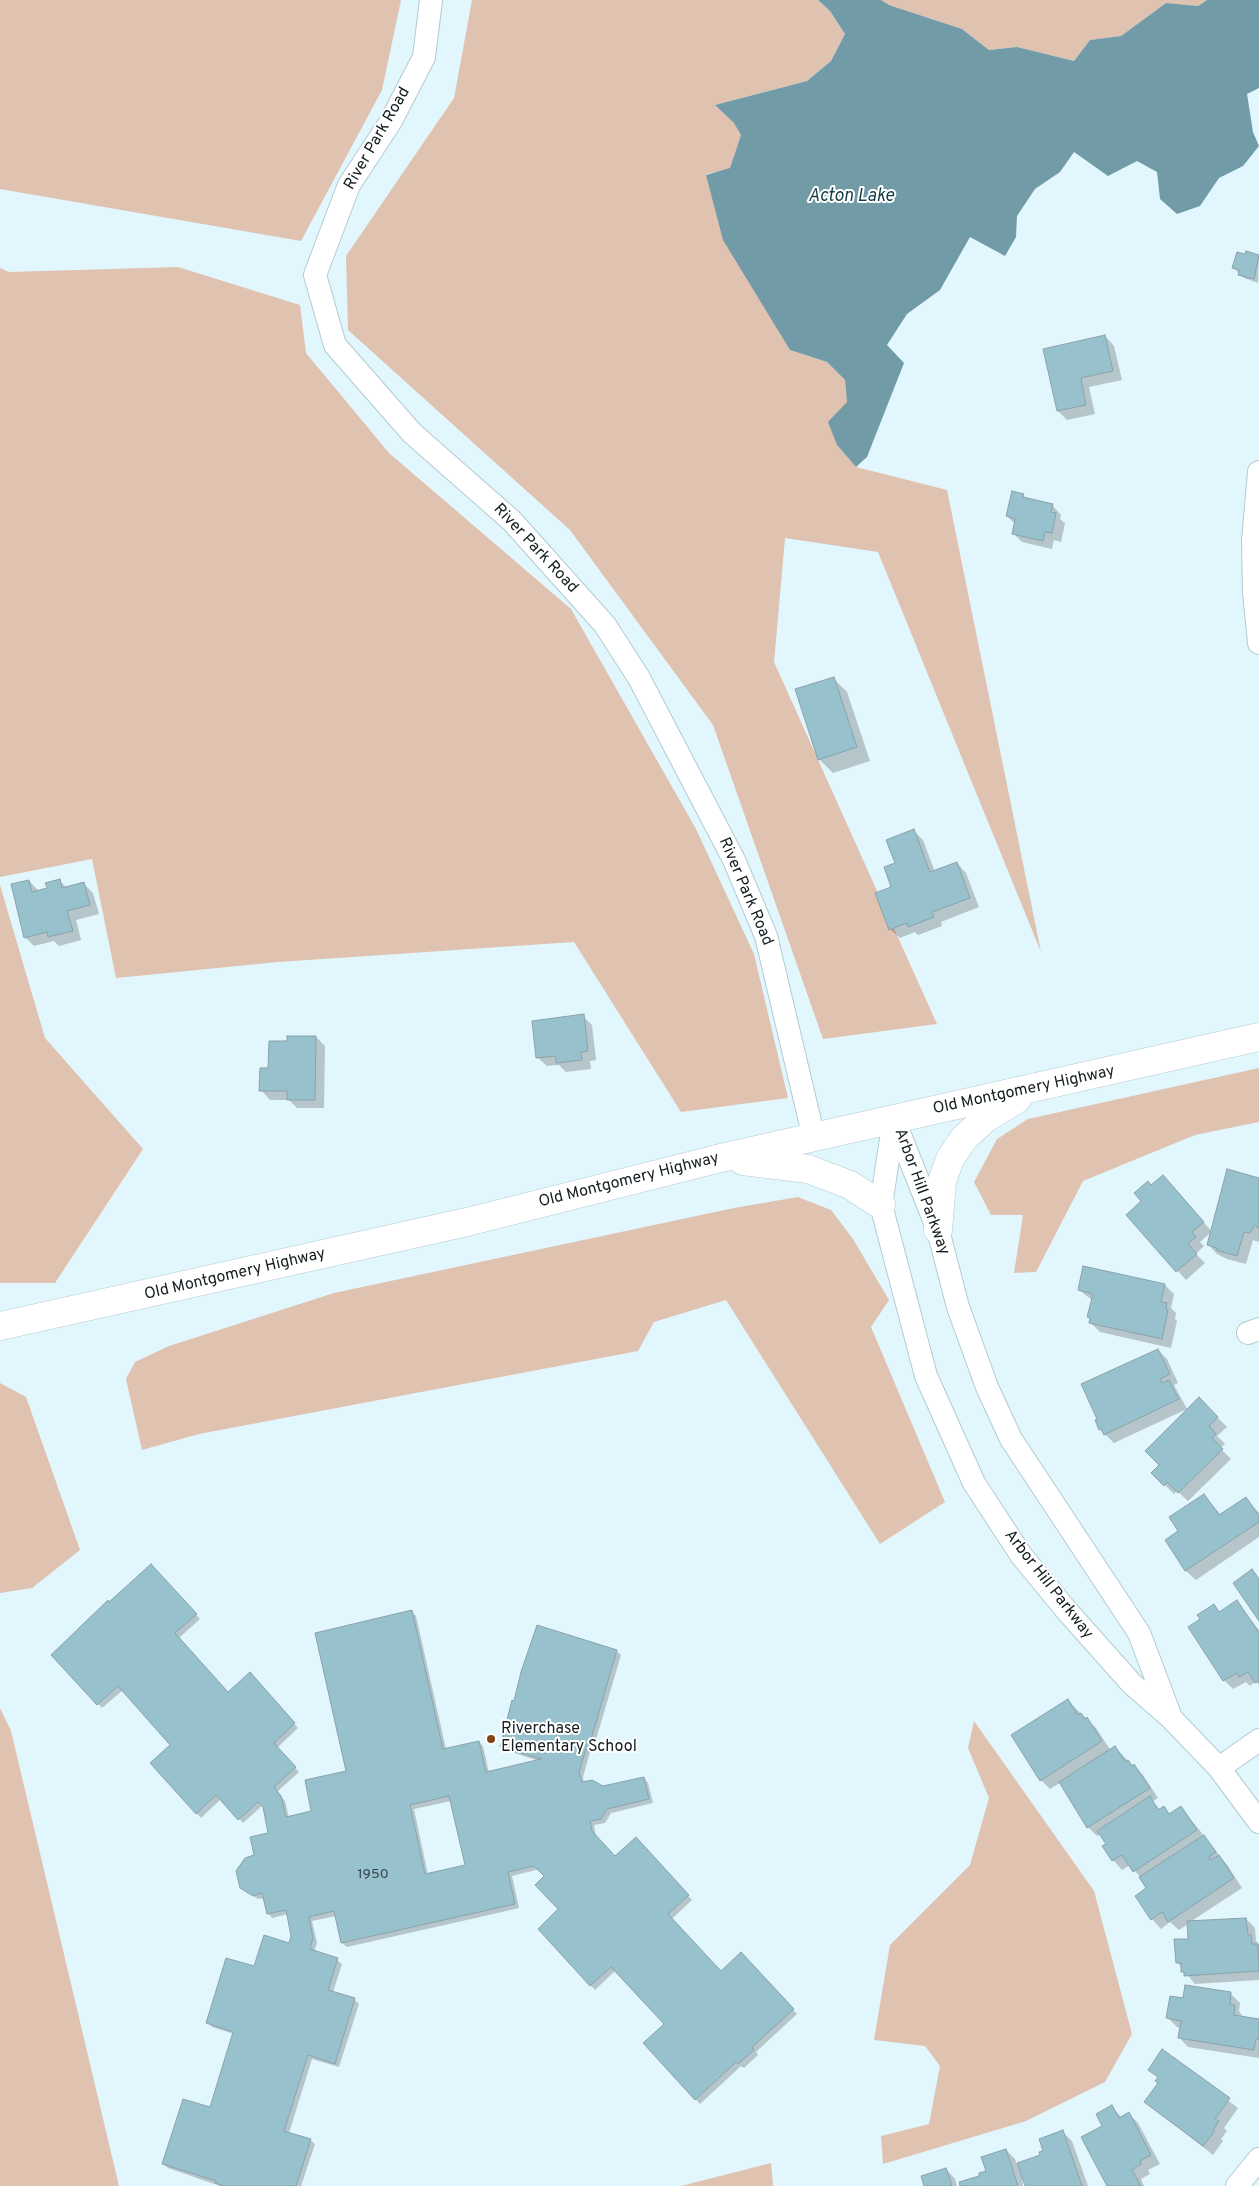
<!DOCTYPE html>
<style>
body{margin:0}
canvas{display:block;background:#e2f6fd}
</style>
<canvas width="1259" height="2186"></canvas>
<script>
const ctx = document.querySelector('canvas').getContext('2d');
ctx.lineJoin = 'round';
function fill(path, color) {
  ctx.fillStyle = color;
  ctx.fill(path, 'evenodd');
}
function poly(rows) {
  const path = new Path2D();
  for (const r of rows) {
    path.moveTo(r[0], r[1]);
    for (let i = 2; i < r.length; i += 2) path.lineTo(r[i], r[i + 1]);
  }
  return path;
}
function trace(path, color, width, dash) {
  ctx.strokeStyle = color;
  ctx.lineWidth = width;
  ctx.lineCap = dash ? 'butt' : 'round';
  ctx.setLineDash(dash || []);
  ctx.stroke(path);
}
function drawText(font, color, halo, rows, align = 'center') {
  ctx.font = font + ' Overpass,sans-serif';
  ctx.lineWidth = 4;
  ctx.setLineDash([]);
  ctx.textBaseline = 'middle';
  ctx.strokeStyle = halo;
  ctx.fillStyle = color;
  for (const [text, x, y, turn = 0] of rows) {
    ctx.save();
    ctx.translate(x, y);
    ctx.rotate((+turn || 0) * Math.PI / 180);
    ctx.textAlign = isNaN(turn) ? turn : align;
    if (halo) ctx.strokeText(text, 0, 0);
    ctx.fillText(text, 0, 0);
    ctx.restore();
  }
}
const green = poly([
 [0,0,401,0,382,90,301,241,0,189],
 [472,0,818,0,830,11,845,34,831,61,807,81,715,105,735,123,741,135,730,169,706,174,790,350,827,362,845,380,847,402,837,445,856,467,947,490,1041,952,878,552,785,538,774,662,937,1024,823,1039,713,725,570,530,348,330,346,256,454,98],
 [881,0,1207,0,1198,6,1166,3,1121,36,1090,40,1074,61,1017,47,989,50,962,29,889,5],
 [178,267,300,305,306,353,389,453,571,609,696,829,754,954,788,1098,681,1112,574,942,278,962,116,978,92,859,0,877,0,268,9,272],
 [0,885,45,1038,143,1149,55,1283,0,1283],
 [1259,1068,1259,1122,1195,1135,1083,1181,1036,1272,1014,1273,1023,1215,991,1215,974,1182,997,1139,1028,1119],
 [798,1197,831,1210,853,1239,889,1300,871,1327,945,1502,880,1544,726,1300,654,1322,638,1351,199,1434,142,1450,126,1379,135,1362,169,1346,334,1293,734,1208],
 [0,1383,26,1397,80,1550,32,1588,0,1593],
 [0,1708,11,1731,119,2186,0,2186],
 [974,1721,1094,1891,1132,2034,1105,2082,1026,2121,883,2164,881,2136,929,2124,940,2066,925,2046,874,2040,890,1945,970,1865,989,1798,968,1748],
 [771,2163,773,2186,681,2186]
]);
const water = poly([
 [818,0,881,0,889,5,962,29,989,50,1017,47,1074,61,1090,40,1121,36,1166,3,1198,6,1207,0,1259,0,1259,88,1247,94,1253,132,1259,146,1243,166,1219,178,1200,206,1177,214,1160,199,1157,172,1137,161,1108,176,1074,152,1060,172,1035,189,1017,216,1016,237,1005,256,970,237,940,290,907,314,887,345,904,363,867,457,856,467,837,445,828,422,847,402,845,380,827,362,790,350,723,240,706,175,730,168,741,135,734,123,715,105,807,81,831,61,845,34,830,11]
]);
const shadow = poly([
 [1247,252,1259,256,1258,283,1244,278,1233,267],
 [1105,336,1114,346,1122,380,1089,387,1095,414,1067,420,1058,411,1045,350],
 [1023,495,1028,500,1052,505,1061,515,1060,519,1065,523,1061,542,1054,540,1052,549,1022,542,1013,533,1015,524,1007,516],
 [833,678,847,692,870,761,833,773,819,759],
 [913,830,923,840,935,872,957,863,966,873,979,907,941,922,942,926,918,935,915,932,900,938,890,929,893,887],
 [29,881,38,890,49,889,60,881,67,888,84,884,93,893,99,914,76,920,81,940,59,946,54,941,34,946,25,937],
 [583,1016,592,1025,596,1060,590,1061,591,1069,566,1072,559,1065,547,1066,537,1057],
 [316,1037,325,1046,324,1108,297,1108,289,1100,270,1100,261,1090,269,1069,288,1042],
 [1259,1179,1259,1242,1253,1240,1246,1264,1227,1259,1217,1254,1208,1244,1211,1232,1200,1242,1204,1246,1196,1254,1205,1263,1186,1280,1128,1215,1143,1201,1151,1186,1172,1185,1212,1232],
 [1165,1285,1174,1294,1171,1308,1176,1313,1175,1319,1177,1321,1171,1348,1100,1332,1090,1322,1089,1317,1092,1300,1079,1290],
 [1158,1350,1167,1359,1178,1383,1174,1385,1187,1409,1114,1443,1100,1429,1097,1421],
 [1199,1399,1227,1427,1217,1436,1225,1444,1220,1448,1231,1459,1188,1501,1177,1491,1174,1494,1153,1473,1161,1465],
 [1204,1495,1221,1515,1246,1498,1259,1513,1259,1537,1196,1580,1186,1571,1166,1541,1180,1532],
 [155,1569,200,1619,179,1638,228,1693,254,1678,298,1728,277,1748,299,1772,277,1792,285,1801,289,1818,313,1812,348,1772,412,1612,416,1616,446,1749,479,1742,483,1746,489,1773,539,1761,505,1750,501,1746,616,1651,621,1655,592,1753,590,1752,583,1777,584,1783,602,1788,644,1778,648,1783,653,1803,611,1813,605,1823,594,1825,596,1837,616,1858,636,1839,692,1900,672,1919,721,1973,741,1954,797,2014,756,2052,758,2055,744,2068,741,2066,700,2104,645,2044,665,2024,616,1970,595,1990,539,1929,560,1909,546,1876,540,1869,512,1876,519,1908,480,1917,347,1947,342,1943,336,1916,312,1921,317,1943,314,1952,337,1960,342,1964,333,1992,354,1999,359,2004,339,2067,312,2059,289,2133,310,2140,315,2144,301,2186,220,2186,168,2168,164,2164,211,2109,234,2034,212,2027,208,2023,255,1968,290,1945,293,1936,288,1914,272,1918,268,1913,265,1898,258,1899,241,1888,270,1834,263,1805,243,1823,221,1799,201,1818,151,1763,172,1745,123,1690,102,1708,53,1655,109,1603],
 [451,1801,466,1866,428,1875,414,1809],
 [1237,1602,1259,1630,1259,1685,1256,1681,1250,1686,1246,1682,1233,1689,1224,1680,1214,1606,1221,1613],
 [1068,1701,1096,1728,1111,1751,1115,1748,1143,1775,1158,1798,1153,1801,1160,1810,1164,1808,1170,1814,1181,1807,1228,1866,1242,1888,1190,1922,1246,1919,1255,1928,1256,1941,1259,1944,1259,1980,1195,1984,1177,1962,1189,1940,1188,1924,1179,1930,1170,1922,1161,1929,1152,1919,1137,1896,1148,1889,1142,1879,1130,1865,1122,1870,1113,1860,1104,1847,1108,1845,1101,1834,1097,1836,1088,1827,1060,1783,1050,1789,1041,1780],
 [1231,1994,1240,2003,1239,2011,1243,2017,1259,2020,1259,2058,1188,2047,1179,2037,1181,2028,1177,2027,1168,2018,1184,2000],
 [1163,2051,1238,2108,1224,2128,1227,2131,1221,2139,1223,2141,1213,2155,1146,2102,1159,2083,1159,2079,1150,2069],
 [1112,2107,1122,2118,1129,2114,1138,2123,1160,2164,1148,2170,1150,2174,1141,2179,1144,2186,1108,2186],
 [1063,2132,1072,2141,1088,2186,1026,2186,1024,2180,1022,2180,1023,2186,962,2186,987,2172,1006,2150,1015,2159,1017,2165,1041,2156],
 [946,2169,955,2179,957,2186,926,2186]
]);
const building = poly([
 [1246,251,1259,255,1254,279,1238,275,1239,270,1232,268,1237,252,1245,254,1246,251],
 [1105,335,1113,371,1081,378,1086,405,1057,411,1043,349,1105,335],
 [1012,491,1024,494,1023,497,1053,504,1051,512,1056,513,1052,533,1045,532,1043,541,1012,534,1015,519,1006,516,1012,491],
 [834,677,857,747,818,760,795,689,834,677],
 [914,829,930,872,957,862,970,898,932,912,934,917,908,927,907,923,889,930,875,893,891,887,884,867,895,863,886,840,914,829],
 [60,879,62,888,84,882,90,905,67,911,73,931,48,937,47,932,24,938,11,884,29,880,32,892,47,888,45,883,60,879],
 [584,1014,588,1051,581,1052,582,1060,556,1063,555,1056,536,1058,532,1021,584,1014],
 [287,1036,316,1036,315,1100,287,1100,287,1091,259,1091,260,1068,268,1068,269,1041,287,1041,287,1036],
 [1227,1169,1259,1178,1259,1229,1255,1225,1250,1233,1244,1232,1237,1256,1216,1250,1217,1248,1207,1245,1227,1169],
 [1163,1175,1204,1222,1192,1232,1196,1237,1188,1244,1197,1254,1176,1272,1126,1215,1141,1201,1134,1193,1148,1181,1151,1185,1163,1175],
 [1083,1266,1165,1284,1161,1302,1167,1303,1166,1310,1168,1310,1162,1339,1089,1323,1090,1318,1087,1317,1093,1294,1078,1290,1083,1266],
 [1158,1349,1170,1374,1160,1379,1162,1383,1169,1380,1179,1399,1104,1435,1101,1429,1099,1430,1095,1420,1097,1419,1081,1384,1158,1349],
 [1199,1397,1218,1417,1209,1426,1216,1434,1212,1438,1223,1449,1178,1493,1167,1482,1164,1486,1151,1473,1159,1465,1145,1451,1199,1397],
 [1204,1494,1219,1515,1246,1497,1259,1516,1259,1522,1185,1571,1165,1540,1178,1531,1169,1517,1204,1494],
 [151,1564,197,1614,175,1633,228,1692,250,1672,295,1723,274,1743,296,1767,274,1787,281,1796,286,1817,311,1811,305,1780,346,1771,315,1633,412,1610,443,1749,479,1741,486,1772,541,1759,500,1747,512,1700,514,1701,521,1672,537,1625,617,1650,588,1750,586,1749,579,1772,582,1782,592,1780,603,1786,644,1777,649,1799,607,1809,601,1819,590,1821,592,1831,615,1856,636,1837,689,1895,668,1914,721,1971,741,1952,794,2009,752,2047,754,2050,738,2064,736,2062,695,2100,643,2043,664,2024,611,1967,590,1986,538,1929,558,1909,535,1885,544,1876,534,1866,508,1872,515,1904,475,1913,341,1943,334,1911,309,1917,313,1938,310,1949,338,1958,328,1990,355,1998,335,2064,308,2055,284,2131,311,2139,296,2186,224,2186,215,2183,216,2181,162,2164,183,2099,210,2107,233,2032,206,2023,226,1958,254,1966,264,1935,289,1943,291,1936,286,1910,267,1914,262,1893,253,1896,240,1888,236,1871,245,1858,254,1855,250,1837,268,1833,263,1807,258,1802,238,1820,216,1795,196,1814,150,1763,170,1745,118,1686,97,1705,51,1655,108,1600,109,1602,151,1564],
 [449,1796,465,1865,425,1874,410,1805,449,1796],
 [1252,1569,1259,1579,1259,1621,1233,1583,1252,1569],
 [1237,1600,1259,1633,1259,1681,1255,1683,1248,1672,1239,1677,1237,1673,1223,1681,1188,1627,1200,1619,1197,1615,1214,1604,1219,1612,1237,1600],
 [1068,1699,1078,1715,1081,1713,1085,1719,1087,1717,1102,1741,1040,1781,1011,1735,1068,1699],
 [1115,1746,1126,1762,1128,1760,1132,1766,1134,1764,1150,1788,1087,1828,1059,1782,1115,1746],
 [1150,1796,1158,1810,1164,1806,1169,1814,1181,1806,1197,1830,1133,1872,1122,1855,1112,1861,1102,1846,1106,1844,1097,1831,1150,1796],
 [1204,1835,1216,1852,1209,1857,1211,1860,1219,1855,1234,1878,1168,1922,1162,1912,1151,1920,1135,1896,1146,1888,1139,1877,1204,1835],
 [1246,1918,1248,1935,1251,1935,1252,1944,1258,1944,1259,1971,1184,1976,1184,1972,1181,1972,1181,1963,1176,1963,1174,1939,1188,1939,1187,1921,1246,1918],
 [1185,1985,1231,1992,1230,2004,1235,2005,1234,2015,1259,2019,1259,2039,1256,2039,1254,2050,1178,2038,1181,2021,1166,2018,1170,1996,1183,1998,1185,1985],
 [1162,2049,1230,2098,1215,2119,1219,2121,1213,2130,1215,2131,1203,2146,1144,2102,1158,2083,1155,2081,1158,2077,1148,2070,1162,2049],
 [1112,2105,1119,2118,1129,2112,1151,2155,1140,2161,1141,2164,1132,2170,1141,2186,1107,2186,1081,2137,1102,2126,1096,2114,1112,2105],
 [1063,2130,1082,2186,1025,2186,1017,2163,1040,2155,1039,2152,1043,2151,1039,2139,1063,2130],
 [1006,2149,1018,2186,960,2186,959,2182,979,2176,979,2173,986,2171,981,2157,1006,2149],
 [946,2168,952,2186,924,2186,921,2176,946,2168]
]);
const street = poly([
 [431,0,424,57,391,121,349,185,315,275,335,345,412,433,512,521,605,625,639,678,734,860,766,936,814,1138],
 [1259,472,1253,541,1254,592,1259,643],
 [894,1119,881,1205,926,1376,974,1483,1021,1555,1067,1611,1132,1684,1170,1717,1219,1768,1259,1822],
 [894,1120,938,1230,958,1307,987,1387,1011,1439,1139,1633,1170,1715],
 [1248,1333,1259,1329],
 [1219,1768,1259,1740],
 [1237,2186,1259,2159]
]);
const secondary = poly([
 [743,1161,808,1169,850,1185,881,1205],
 [938,1230,942,1181,950,1159,964,1138,986,1118,1017,1099],
 [0,1326,467,1222,721,1158,1259,1037]
]);
const markers = [
 [491,1739,5,"#854213"]
];
const numberNames = [
 ["1950",373,1875]
];
const streetNames = [
 ["River Park Road",378,139,-60],
 ["River Park Road",535,549,47],
 ["River Park Road",745,892,67],
 ["Old Montgomery Highway",1024,1091,-12],
 ["Old Montgomery Highway",629,1181,-14],
 ["Arbor Hill Parkway",921,1192,70],
 ["Old Montgomery Highway",235,1275,-13],
 ["Arbor Hill Parkway",1048,1585,52]
];
const poiNames = [
 ["Riverchase",501,1730],
 ["Elementary School",501,1748]
];
const waterNames = [
 ["Acton Lake",851,197]
];
fill(green, '#e0c2b0');
fill(water, '#729ba8');
fill(shadow, '#0003');
fill(building, '#96c1cd');
trace(building, '#8aa2a9', 1);
trace(street, '#b2cbd2', 24);
trace(secondary, '#b2cbd2', 29);
trace(street, '#fff', 22);
trace(secondary, '#fff', 28);
for (const [x, y, r, color] of markers) {
  const dot = new Path2D();
  dot.arc(x, y, r, 0, 2 * Math.PI);
  ctx.fillStyle = color;
  ctx.fill(dot);
  trace(dot, '#fff', 2);
}
drawText('14px', '#34464b', null, numberNames);
drawText('16px', '#141d20', '#fff', streetNames);
drawText('16px', '#141d20', '#fff', poiNames, 'left');
drawText('italic 18px', '#143c46', '#fff', waterNames);
</script>
